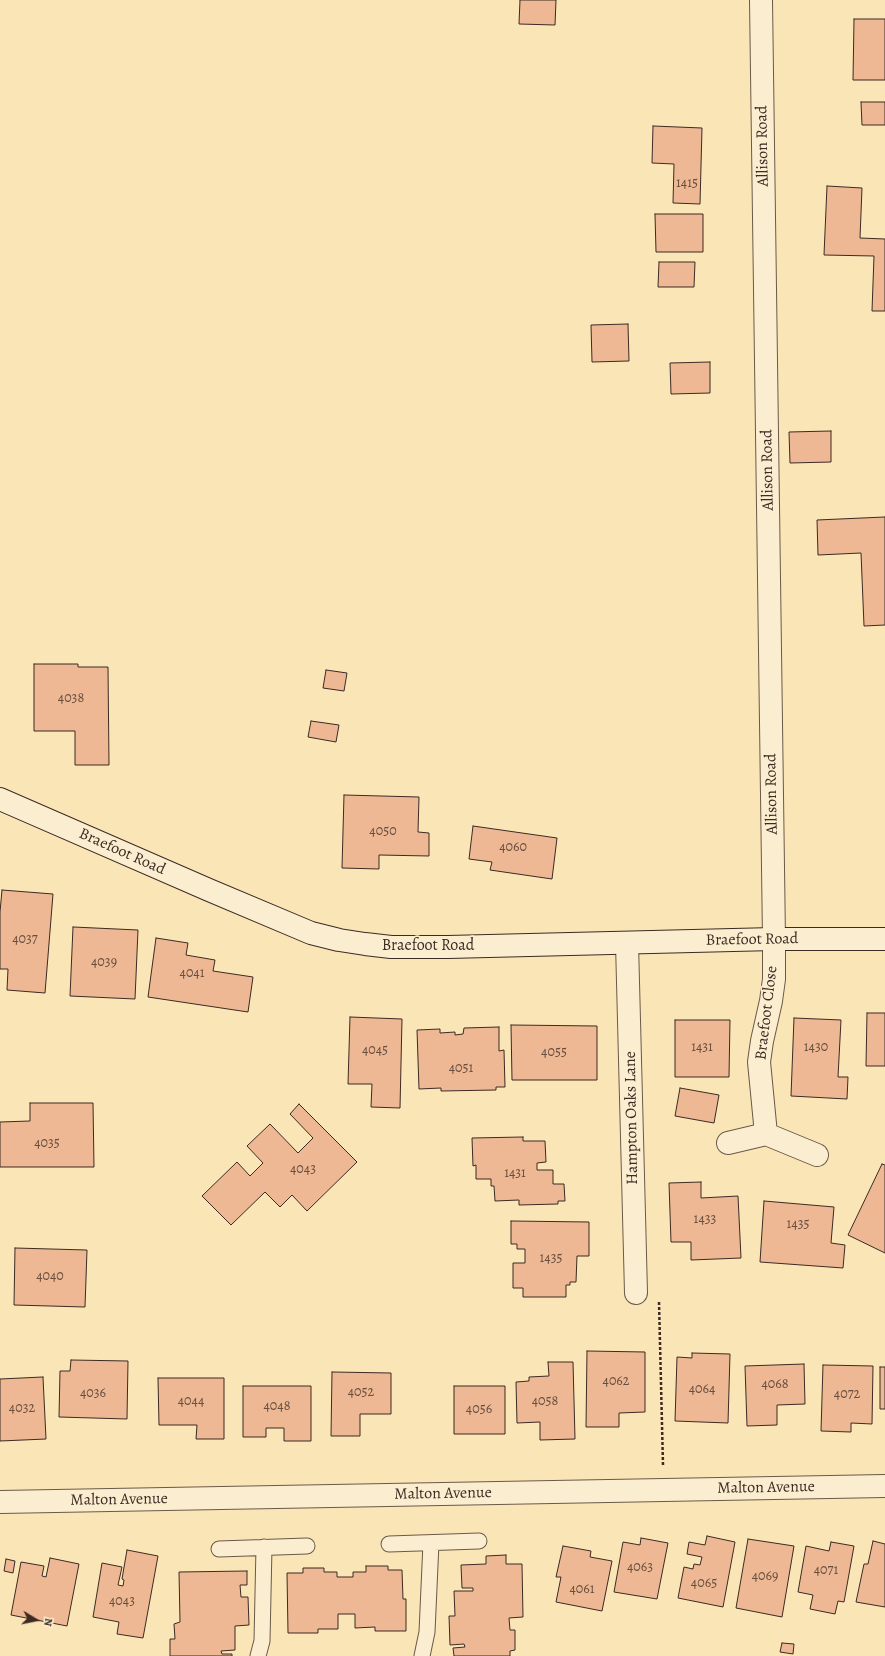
<!DOCTYPE html>
<style>
body{margin:0}
#map{position:relative;width:885px;height:1656px;overflow:hidden;background:#f9e5b6;font-family:Alegreya,serif}
canvas{display:block}
.north{position:absolute;left:16px;top:1600px;width:40px;height:40px;-webkit-text-stroke:3px #fbeed0;paint-order:stroke;rotate:100deg;font-size:11px;font-weight:700;line-height:16px;text-align:center;color:#3c2a23}
.north::after{content:'';display:block;margin:auto;width:14px;height:18px;background:#3c2a23;clip-path:polygon(50% 0,100% 100%,50% 72%,0 100%)}
</style>
<div id="map">
<canvas width="885" height="1656"></canvas>
<div class="north">N</div>
</div>
<script>
const ctx = document.querySelector('canvas').getContext('2d');
ctx.lineJoin = 'round';
function fill(path, color) {
  ctx.fillStyle = color;
  ctx.fill(path, 'evenodd');
}
function poly(rows) {
  const path = new Path2D();
  for (const r of rows) {
    path.moveTo(r[0], r[1]);
    for (let i = 2; i < r.length; i += 2) path.lineTo(r[i], r[i + 1]);
  }
  return path;
}
function trace(path, color, width, dash) {
  ctx.strokeStyle = color;
  ctx.lineWidth = width;
  ctx.lineCap = dash ? 'butt' : 'round';
  ctx.setLineDash(dash || []);
  ctx.stroke(path);
}
function drawText(font, color, halo, rows, align = 'center') {
  ctx.font = font + ' Alegreya,serif';
  ctx.lineWidth = 3.5;
  ctx.setLineDash([]);
  ctx.textBaseline = 'middle';
  ctx.strokeStyle = halo;
  ctx.fillStyle = color;
  for (const [text, x, y, turn = 0] of rows) {
    ctx.save();
    ctx.translate(x, y);
    ctx.rotate((+turn || 0) * Math.PI / 180);
    ctx.textAlign = isNaN(turn) ? turn : align;
    if (halo) ctx.strokeText(text, 0, 0);
    ctx.fillText(text, 0, 0);
    ctx.restore();
  }
}
const building = poly([
 [520,0,556,0,555,25,519,24,520,0],
 [854,19,885,19,885,80,853,80,854,19],
 [861,102,885,102,885,125,862,125,861,102],
 [653,126,702,128,700,204,673,203,674,164,652,163,653,126],
 [827,186,862,188,860,238,885,239,885,311,872,311,874,256,824,255,827,186],
 [655,214,703,214,703,252,656,252,655,214],
 [659,262,695,262,694,287,658,287,659,262],
 [628,324,629,361,592,362,591,325,628,324],
 [710,362,710,393,671,394,670,363,710,362],
 [831,431,831,462,790,463,789,432,831,431],
 [885,517,885,625,864,626,861,553,818,555,817,520,885,517],
 [34,664,78,664,78,667,108,667,109,765,75,765,75,731,34,731,34,664],
 [326,670,347,673,344,691,323,688,326,670],
 [311,721,339,725,336,742,308,737,311,721],
 [344,795,419,797,418,832,429,833,429,856,379,855,379,869,342,868,344,795],
 [473,826,557,838,552,879,490,870,492,862,469,859,473,826],
 [2,890,53,894,45,993,7,990,8,969,0,969,0,912,2,890],
 [73,927,138,930,135,999,70,996,73,927],
 [156,938,188,943,186,955,215,960,213,971,253,977,248,1012,148,997,156,938],
 [867,1013,885,1013,885,1066,866,1066,867,1013],
 [350,1017,402,1019,400,1108,371,1107,372,1084,348,1084,350,1017],
 [794,1018,841,1020,838,1077,848,1077,847,1099,791,1096,794,1018],
 [675,1020,730,1020,729,1077,675,1077,675,1020],
 [511,1025,597,1026,597,1080,512,1080,511,1025],
 [499,1027,499,1051,504,1050,505,1087,496,1087,496,1090,441,1091,441,1088,419,1089,417,1030,440,1029,440,1033,455,1032,455,1035,463,1034,464,1028,499,1027],
 [680,1088,719,1095,714,1123,675,1116,680,1088],
 [30,1103,93,1103,94,1167,0,1167,0,1122,30,1121,30,1103],
 [299,1104,357,1162,307,1211,292,1195,280,1207,265,1192,231,1225,202,1196,237,1162,250,1176,263,1163,247,1146,270,1124,298,1153,313,1138,290,1114,299,1104],
 [523,1137,523,1141,545,1141,546,1162,537,1163,537,1170,553,1170,553,1184,564,1184,565,1201,558,1201,558,1204,519,1205,519,1200,495,1201,494,1186,491,1186,491,1179,476,1179,476,1165,473,1166,472,1138,523,1137],
 [882,1164,885,1165,885,1253,848,1235,882,1164],
 [701,1182,701,1198,738,1196,741,1258,691,1260,691,1242,671,1242,669,1183,701,1182],
 [764,1201,834,1207,831,1243,845,1245,843,1268,760,1262,764,1201],
 [511,1221,589,1222,589,1256,577,1256,576,1282,570,1282,570,1285,566,1285,566,1297,523,1297,523,1288,513,1288,513,1263,525,1263,525,1249,517,1249,517,1244,511,1244,511,1221],
 [15,1248,87,1250,85,1307,14,1305,15,1248],
 [587,1351,645,1352,645,1412,619,1413,619,1427,586,1427,587,1351],
 [692,1353,730,1354,728,1423,675,1421,677,1357,692,1358,692,1353],
 [71,1360,128,1361,127,1419,59,1417,60,1371,70,1371,71,1360],
 [548,1362,573,1362,575,1439,540,1440,540,1422,517,1423,516,1382,529,1381,529,1377,549,1376,548,1362],
 [804,1364,805,1404,777,1405,777,1425,747,1426,745,1366,804,1364],
 [823,1365,873,1366,872,1424,851,1423,851,1432,821,1431,823,1365],
 [880,1367,885,1367,885,1409,880,1409,880,1367],
 [332,1372,391,1373,391,1414,360,1414,360,1436,331,1436,332,1372],
 [43,1377,46,1439,0,1441,0,1379,43,1377],
 [158,1378,224,1378,224,1439,196,1439,197,1425,159,1425,158,1378],
 [243,1386,311,1386,311,1441,284,1441,284,1428,266,1428,266,1437,243,1437,243,1386],
 [454,1386,505,1386,505,1434,454,1434,454,1386],
 [707,1536,735,1542,723,1607,678,1598,684,1567,693,1569,694,1564,700,1565,702,1557,687,1554,689,1542,705,1545,707,1536],
 [641,1538,668,1543,657,1599,614,1592,623,1542,640,1545,641,1538],
 [748,1539,794,1546,782,1617,736,1608,748,1539],
 [873,1541,885,1544,885,1607,856,1602,864,1564,868,1564,873,1541],
 [831,1542,854,1546,844,1602,838,1601,835,1614,810,1609,813,1595,798,1592,806,1546,829,1551,831,1542],
 [563,1546,591,1551,590,1557,612,1561,602,1611,556,1602,561,1577,556,1577,563,1546],
 [127,1550,158,1556,143,1638,117,1634,119,1622,93,1617,102,1563,122,1567,118,1585,123,1586,124,1580,122,1579,127,1550],
 [506,1555,506,1564,522,1564,523,1617,509,1618,510,1630,515,1630,515,1650,510,1651,510,1656,454,1656,453,1648,465,1647,464,1644,450,1645,449,1616,455,1616,454,1591,473,1591,473,1588,462,1588,461,1565,486,1564,486,1556,506,1555],
 [50,1558,79,1564,67,1626,11,1615,21,1562,44,1566,42,1576,46,1577,50,1558],
 [6,1559,15,1561,13,1573,4,1571,6,1559],
 [366,1566,388,1566,388,1570,402,1570,403,1599,406,1599,406,1631,375,1631,375,1627,355,1628,355,1614,338,1614,338,1629,318,1629,318,1633,288,1633,287,1573,303,1573,303,1568,324,1568,324,1572,337,1572,337,1577,353,1577,353,1572,366,1572,366,1566],
 [247,1571,247,1585,240,1585,241,1597,248,1597,249,1625,235,1626,235,1650,221,1651,222,1654,232,1654,232,1656,170,1656,170,1639,175,1639,174,1624,180,1622,179,1572,247,1571],
 [782,1643,794,1644,793,1654,780,1652,782,1643]
]);
const path = poly([
 [659,1302,663,1465]
]);
const lane = poly([
 [389,1544,479,1541],
 [219,1549,307,1546],
 [258,1656,262,1641,264,1547],
 [422,1656,427,1632,431,1543]
]);
const street = poly([
 [761,0,774,939,774,979,771,1001,762,1041,759,1062,766,1134],
 [627,943,636,1293],
 [728,1143,766,1134,817,1155],
 [0,1502,885,1486]
]);
const secondary = poly([
 [0,799,209,890,311,933,339,940,365,944,391,947,448,947,774,939,885,939]
]);
const numberNames = [
 ["1415",687,184],
 ["4038",71,699],
 ["4050",383,832],
 ["4060",513,848],
 ["4037",25,940],
 ["4039",104,963],
 ["4041",192,974],
 ["1431",702,1048],
 ["1430",816,1048],
 ["4045",375,1051],
 ["4055",554,1053],
 ["4051",461,1069],
 ["4035",47,1144],
 ["4043",303,1170],
 ["1431",515,1174],
 ["1433",705,1220],
 ["1435",798,1225],
 ["1435",551,1259],
 ["4040",50,1277],
 ["4062",616,1382],
 ["4068",775,1385],
 ["4064",702,1390],
 ["4052",361,1393],
 ["4036",93,1394],
 ["4072",847,1395],
 ["4044",191,1402],
 ["4058",545,1402],
 ["4048",277,1407],
 ["4032",22,1409],
 ["4056",479,1410],
 ["4063",640,1568],
 ["4071",826,1571],
 ["4069",765,1577],
 ["4065",704,1584],
 ["4061",582,1590],
 ["4043",122,1602]
];
const streetNames = [
 ["Allison Road",763,146,-91],
 ["Allison Road",768,470,-91],
 ["Allison Road",772,794,-91],
 ["Braefoot Road",122,852,24],
 ["Braefoot Road",752,940,-1],
 ["Braefoot Road",428,946],
 ["Braefoot Close",767,1013,-83],
 ["Hampton Oaks Lane",632,1118,-91],
 ["Malton Avenue",766,1488,-1],
 ["Malton Avenue",443,1494,-1],
 ["Malton Avenue",119,1500,-1]
];
fill(building, '#edb893');
trace(building, '#3c2a23', 1);
trace(lane, '#6b5948', 17);
trace(street, '#6b5948', 24);
trace(secondary, '#3c2a23', 24);
trace(path, '#3c2a23', 2.5, [3, 2]);
trace(lane, '#fbeed0', 15);
trace(street, '#fbeed0', 22);
trace(secondary, '#fbeed0', 22);
drawText('14px', '#684e3f', null, numberNames);
drawText('16px', '#3c2a23', '#fbeed0', streetNames);
</script>
